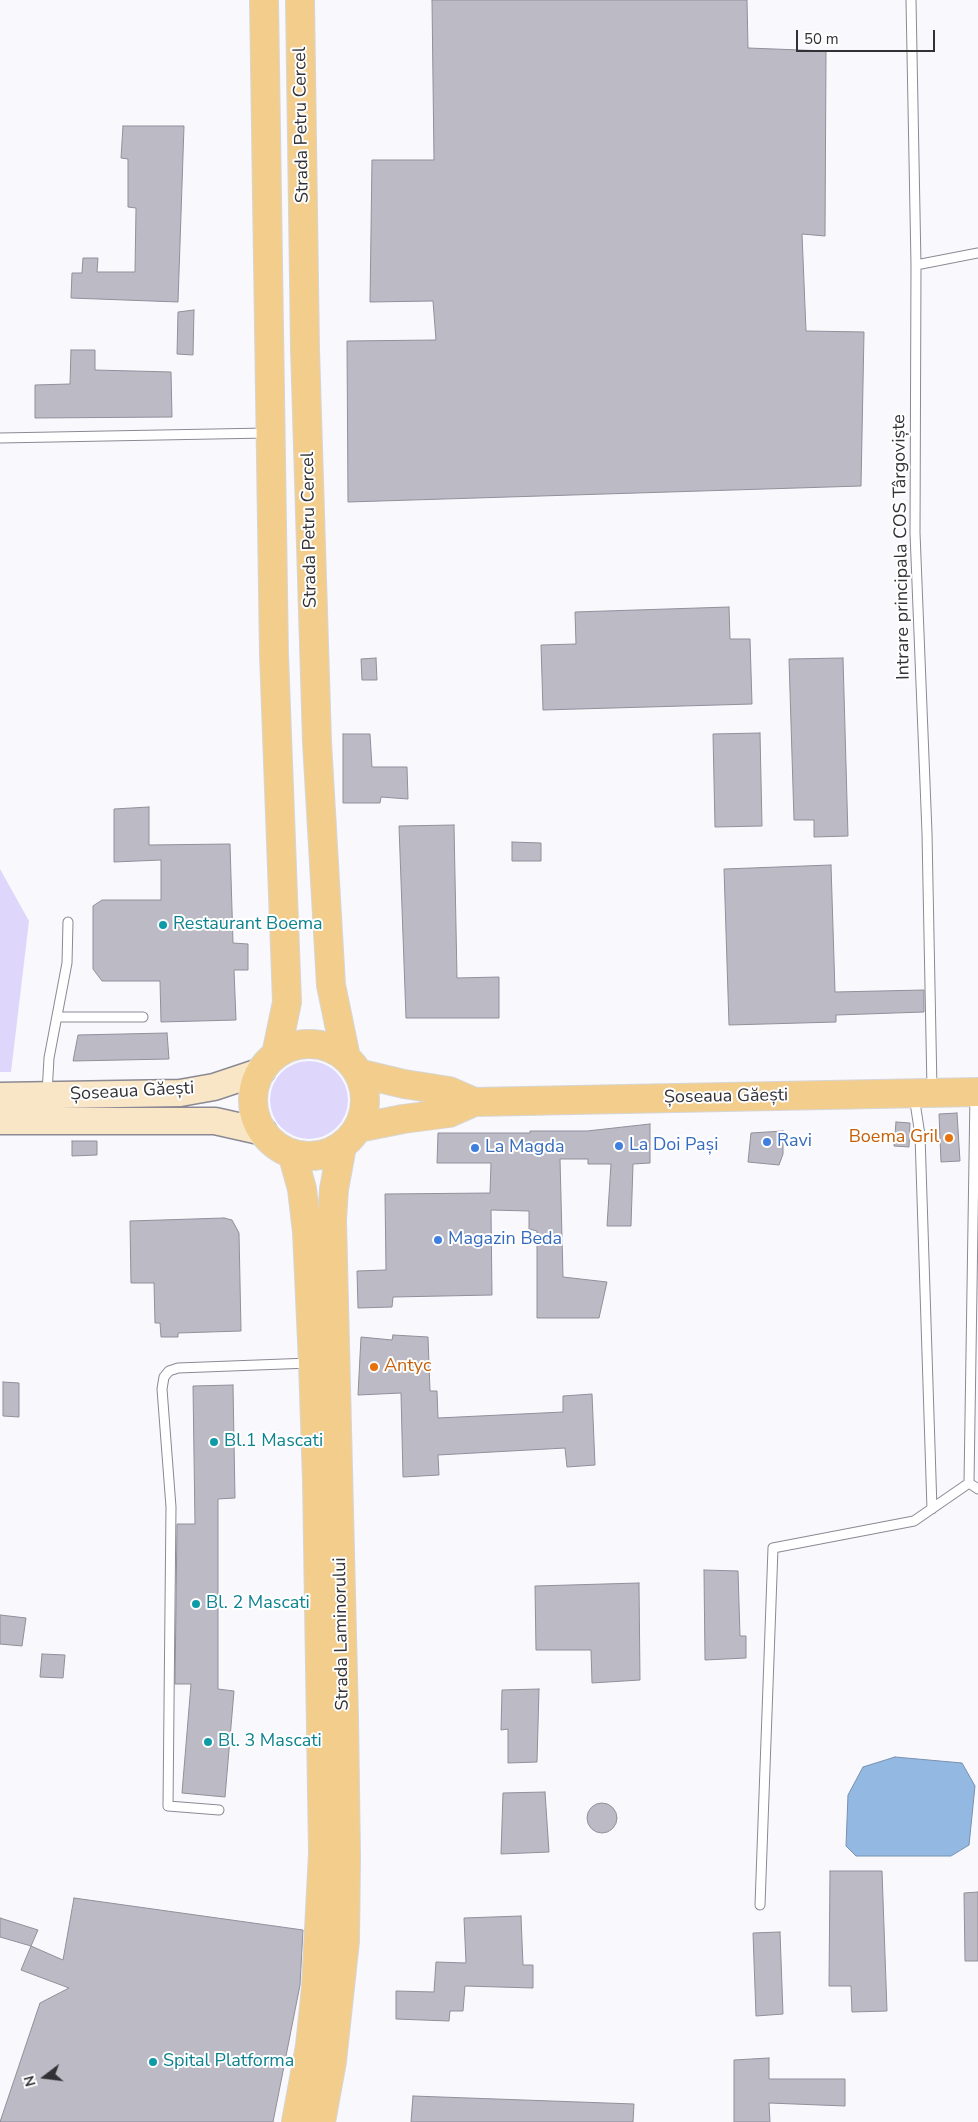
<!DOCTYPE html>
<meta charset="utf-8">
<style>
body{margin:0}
#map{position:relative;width:978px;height:2122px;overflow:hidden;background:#f9f8fd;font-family:"Nunito Sans",sans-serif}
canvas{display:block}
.north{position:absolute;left:20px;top:2052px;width:50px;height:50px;-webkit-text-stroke:4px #fff;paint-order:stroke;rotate:255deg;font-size:14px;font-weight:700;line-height:20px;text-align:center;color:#323135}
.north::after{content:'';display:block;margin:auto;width:18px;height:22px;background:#323135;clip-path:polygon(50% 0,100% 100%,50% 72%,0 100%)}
.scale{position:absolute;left:796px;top:30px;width:139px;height:22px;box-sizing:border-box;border:2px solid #323135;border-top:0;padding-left:6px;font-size:15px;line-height:18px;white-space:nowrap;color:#323135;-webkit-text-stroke:4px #fff;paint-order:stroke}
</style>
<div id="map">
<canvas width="978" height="2122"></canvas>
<div class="north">N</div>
<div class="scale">50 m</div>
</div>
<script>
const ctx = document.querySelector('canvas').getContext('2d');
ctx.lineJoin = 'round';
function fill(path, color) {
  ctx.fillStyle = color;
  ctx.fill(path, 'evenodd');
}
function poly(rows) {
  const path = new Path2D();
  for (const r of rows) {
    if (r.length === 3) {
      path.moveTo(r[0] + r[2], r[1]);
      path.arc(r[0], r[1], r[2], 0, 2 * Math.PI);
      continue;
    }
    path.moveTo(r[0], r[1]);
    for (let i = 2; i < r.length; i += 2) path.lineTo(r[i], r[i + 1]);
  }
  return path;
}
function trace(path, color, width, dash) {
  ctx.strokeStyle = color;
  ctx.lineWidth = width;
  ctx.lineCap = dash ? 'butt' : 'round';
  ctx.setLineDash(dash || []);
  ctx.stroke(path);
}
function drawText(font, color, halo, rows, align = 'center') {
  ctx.font = font + ' "Nunito Sans",sans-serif';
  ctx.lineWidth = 4;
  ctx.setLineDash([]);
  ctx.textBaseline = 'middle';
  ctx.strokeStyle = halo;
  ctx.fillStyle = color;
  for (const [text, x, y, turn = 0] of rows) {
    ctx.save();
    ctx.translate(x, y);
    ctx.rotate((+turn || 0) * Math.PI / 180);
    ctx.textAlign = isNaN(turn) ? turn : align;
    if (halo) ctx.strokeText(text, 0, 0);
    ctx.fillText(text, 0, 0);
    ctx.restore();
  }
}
const green = poly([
 [0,869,29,921,11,1072,0,1072],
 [309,1100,39]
]);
const water = poly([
 [895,1757,962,1763,975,1786,969,1845,951,1856,856,1856,846,1846,848,1795,863,1767,895,1757]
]);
const building = poly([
 [432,0,747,0,748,48,826,51,825,236,802,234,806,331,864,332,861,486,348,502,347,341,436,340,433,301,370,302,372,160,434,160,432,0],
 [123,126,184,126,178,302,71,298,72,273,82,273,83,258,98,258,97,272,135,272,136,208,128,207,128,159,121,158,123,126],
 [194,310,193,355,177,354,178,312,194,310],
 [71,350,95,350,95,370,171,372,172,417,35,418,35,385,70,384,71,350],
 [729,607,730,639,750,639,752,704,543,710,541,645,576,644,575,612,729,607],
 [376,658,377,680,362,680,361,659,376,658],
 [843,658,848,836,814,837,814,820,794,820,789,659,843,658],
 [760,733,762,826,715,827,713,734,760,733],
 [343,734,370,734,372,767,407,767,408,799,381,797,380,803,343,803,343,734],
 [149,807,149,845,230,844,233,943,248,944,248,970,234,970,236,1020,161,1022,160,981,102,981,93,969,93,906,102,900,161,900,161,860,114,862,114,809,149,807],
 [454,825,457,978,499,977,499,1018,406,1018,399,826,454,825],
 [512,842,541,843,541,861,512,861,512,842],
 [831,865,835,992,924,990,924,1012,836,1015,836,1022,729,1025,724,869,831,865],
 [167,1033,169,1059,73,1061,78,1035,167,1033],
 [957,1113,960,1161,941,1162,939,1114,957,1113],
 [896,1122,910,1123,909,1147,894,1146,896,1122],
 [650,1124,650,1163,633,1164,631,1226,607,1226,611,1164,588,1164,588,1159,560,1159,563,1277,607,1282,599,1318,537,1318,537,1231,529,1229,529,1211,491,1210,492,1295,393,1297,392,1307,358,1308,357,1271,386,1270,385,1194,490,1193,491,1163,437,1163,438,1133,530,1133,530,1131,587,1131,650,1124],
 [783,1131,783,1154,779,1165,748,1162,751,1133,783,1131],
 [72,1141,97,1141,97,1155,72,1156,72,1141],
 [224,1218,232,1220,239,1233,241,1331,178,1333,178,1337,161,1337,160,1323,155,1323,154,1283,131,1283,130,1221,224,1218],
 [393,1335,428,1337,430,1391,437,1391,438,1418,563,1412,563,1396,592,1394,595,1465,567,1467,565,1448,438,1455,439,1475,403,1477,401,1393,358,1395,361,1337,392,1340,393,1335],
 [3,1382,19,1383,19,1417,3,1416,3,1382],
 [233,1385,235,1498,218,1499,218,1689,234,1691,225,1797,182,1793,191,1684,175,1684,177,1524,195,1524,193,1386,233,1385],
 [704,1570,738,1571,740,1636,746,1636,746,1658,705,1660,704,1570],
 [639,1583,640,1680,592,1683,591,1650,536,1650,535,1586,639,1583],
 [0,1615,26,1618,22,1646,0,1644,0,1615],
 [42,1654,65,1655,63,1678,40,1677,42,1654],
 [539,1689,537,1762,508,1763,508,1729,501,1730,502,1690,539,1689],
 [545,1792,549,1852,501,1854,503,1793,545,1792],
 [602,1818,15],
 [830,1871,882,1871,887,2011,852,2012,851,1986,829,1986,830,1871],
 [978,1892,978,1961,965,1961,964,1893,978,1892],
 [74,1898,303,1930,300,1985,273,2122,0,2122,40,2003,69,1988,21,1970,31,1946,63,1960,74,1898],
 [521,1916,523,1965,533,1965,533,1988,465,1986,463,2011,450,2011,449,2021,396,2019,396,1991,434,1992,436,1962,466,1963,464,1918,521,1916],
 [0,1918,38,1930,31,1946,0,1937,0,1918],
 [780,1932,783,2014,756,2016,753,1933,780,1932],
 [769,2058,769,2079,845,2079,845,2106,769,2103,770,2122,734,2122,734,2060,769,2058],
 [413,2096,634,2104,633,2122,411,2122,413,2096]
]);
const service = poly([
 [911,0,916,265,915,533,927,833,932,1089],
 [916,265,978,253],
 [0,438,267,433],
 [58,1017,143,1017],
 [47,1093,49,1058,67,963,68,922],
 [975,1094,969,1483,978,1489],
 [914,1096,920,1135,932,1509],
 [219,1810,168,1806,171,1507,162,1389,164,1377,169,1371,178,1368,310,1363],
 [760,1905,773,1548,914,1521,969,1483]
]);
const secondary = poly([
 [0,1096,180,1093,214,1087,262,1071],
 [0,1121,215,1121,264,1132]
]);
const primary = poly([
 [264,0,274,655,287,1002,276,1055],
 [300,0,305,349,317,742,331,985,346,1058],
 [309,1100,56],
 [358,1073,404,1084,449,1091,474,1102],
 [358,1128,403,1119,449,1113,474,1102,978,1092],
 [292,1153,302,1189,307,1232,313,1363,317,1481,323,1853,316,1987,310,2046,296,2122],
 [321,2122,332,2061,345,1941,346,1857,344,1717,332,1220,334,1189,342,1146]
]);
const markers = [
 [163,925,5,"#0f9aa8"],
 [949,1138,5,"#e8710a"],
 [767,1142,5,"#3f7fe0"],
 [619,1146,5,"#3f7fe0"],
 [475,1148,5,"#3f7fe0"],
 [438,1240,5,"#3f7fe0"],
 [374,1367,5,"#e8710a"],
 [214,1442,5,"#0f9aa8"],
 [196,1604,5,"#0f9aa8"],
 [208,1742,5,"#0f9aa8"],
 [153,2062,5,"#0f9aa8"]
];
const streetNames = [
 ["Strada Petru Cercel",302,125,-91],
 ["Strada Petru Cercel",310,530,-91],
 ["Intrare principala COS Târgoviște",902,547,-91],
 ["Șoseaua Găești",132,1092,-3],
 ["Șoseaua Găești",726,1097,-1],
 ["Strada Laminorului",342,1634,-91]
];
const cultureNames = [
 ["Restaurant Boema",173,925],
 ["Bl.1 Mascati",224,1442],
 ["Bl. 2 Mascati",206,1604],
 ["Bl. 3 Mascati",218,1742],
 ["Spital Platforma",163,2062]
];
const foodNames = [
 ["Boema Gril",939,1138],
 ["Antyc",384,1367,"left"]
];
const shopNames = [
 ["Ravi",777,1142],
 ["La Doi Pași",629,1146],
 ["La Magda",485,1148],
 ["Magazin Beda",448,1240]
];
fill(green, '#ded7fb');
fill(water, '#93b9e3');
trace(water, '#7690af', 1);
fill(building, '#bcbac5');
trace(building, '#918f9a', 1);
trace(service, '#8b8994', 11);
trace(secondary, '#8b8994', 29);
trace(primary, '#d6d6d7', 30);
trace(service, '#fff', 9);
trace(secondary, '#f8e6c6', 26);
trace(primary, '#f2cd8c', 28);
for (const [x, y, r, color] of markers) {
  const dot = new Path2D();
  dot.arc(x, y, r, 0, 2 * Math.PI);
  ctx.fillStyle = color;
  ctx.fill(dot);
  trace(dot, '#fff', 2);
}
drawText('18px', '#323135', '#fff', streetNames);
drawText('18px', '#0d838f', '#fff', cultureNames, 'left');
drawText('18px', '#c56008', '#fff', foodNames, 'right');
drawText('18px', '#366cbe', '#fff', shopNames, 'left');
</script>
